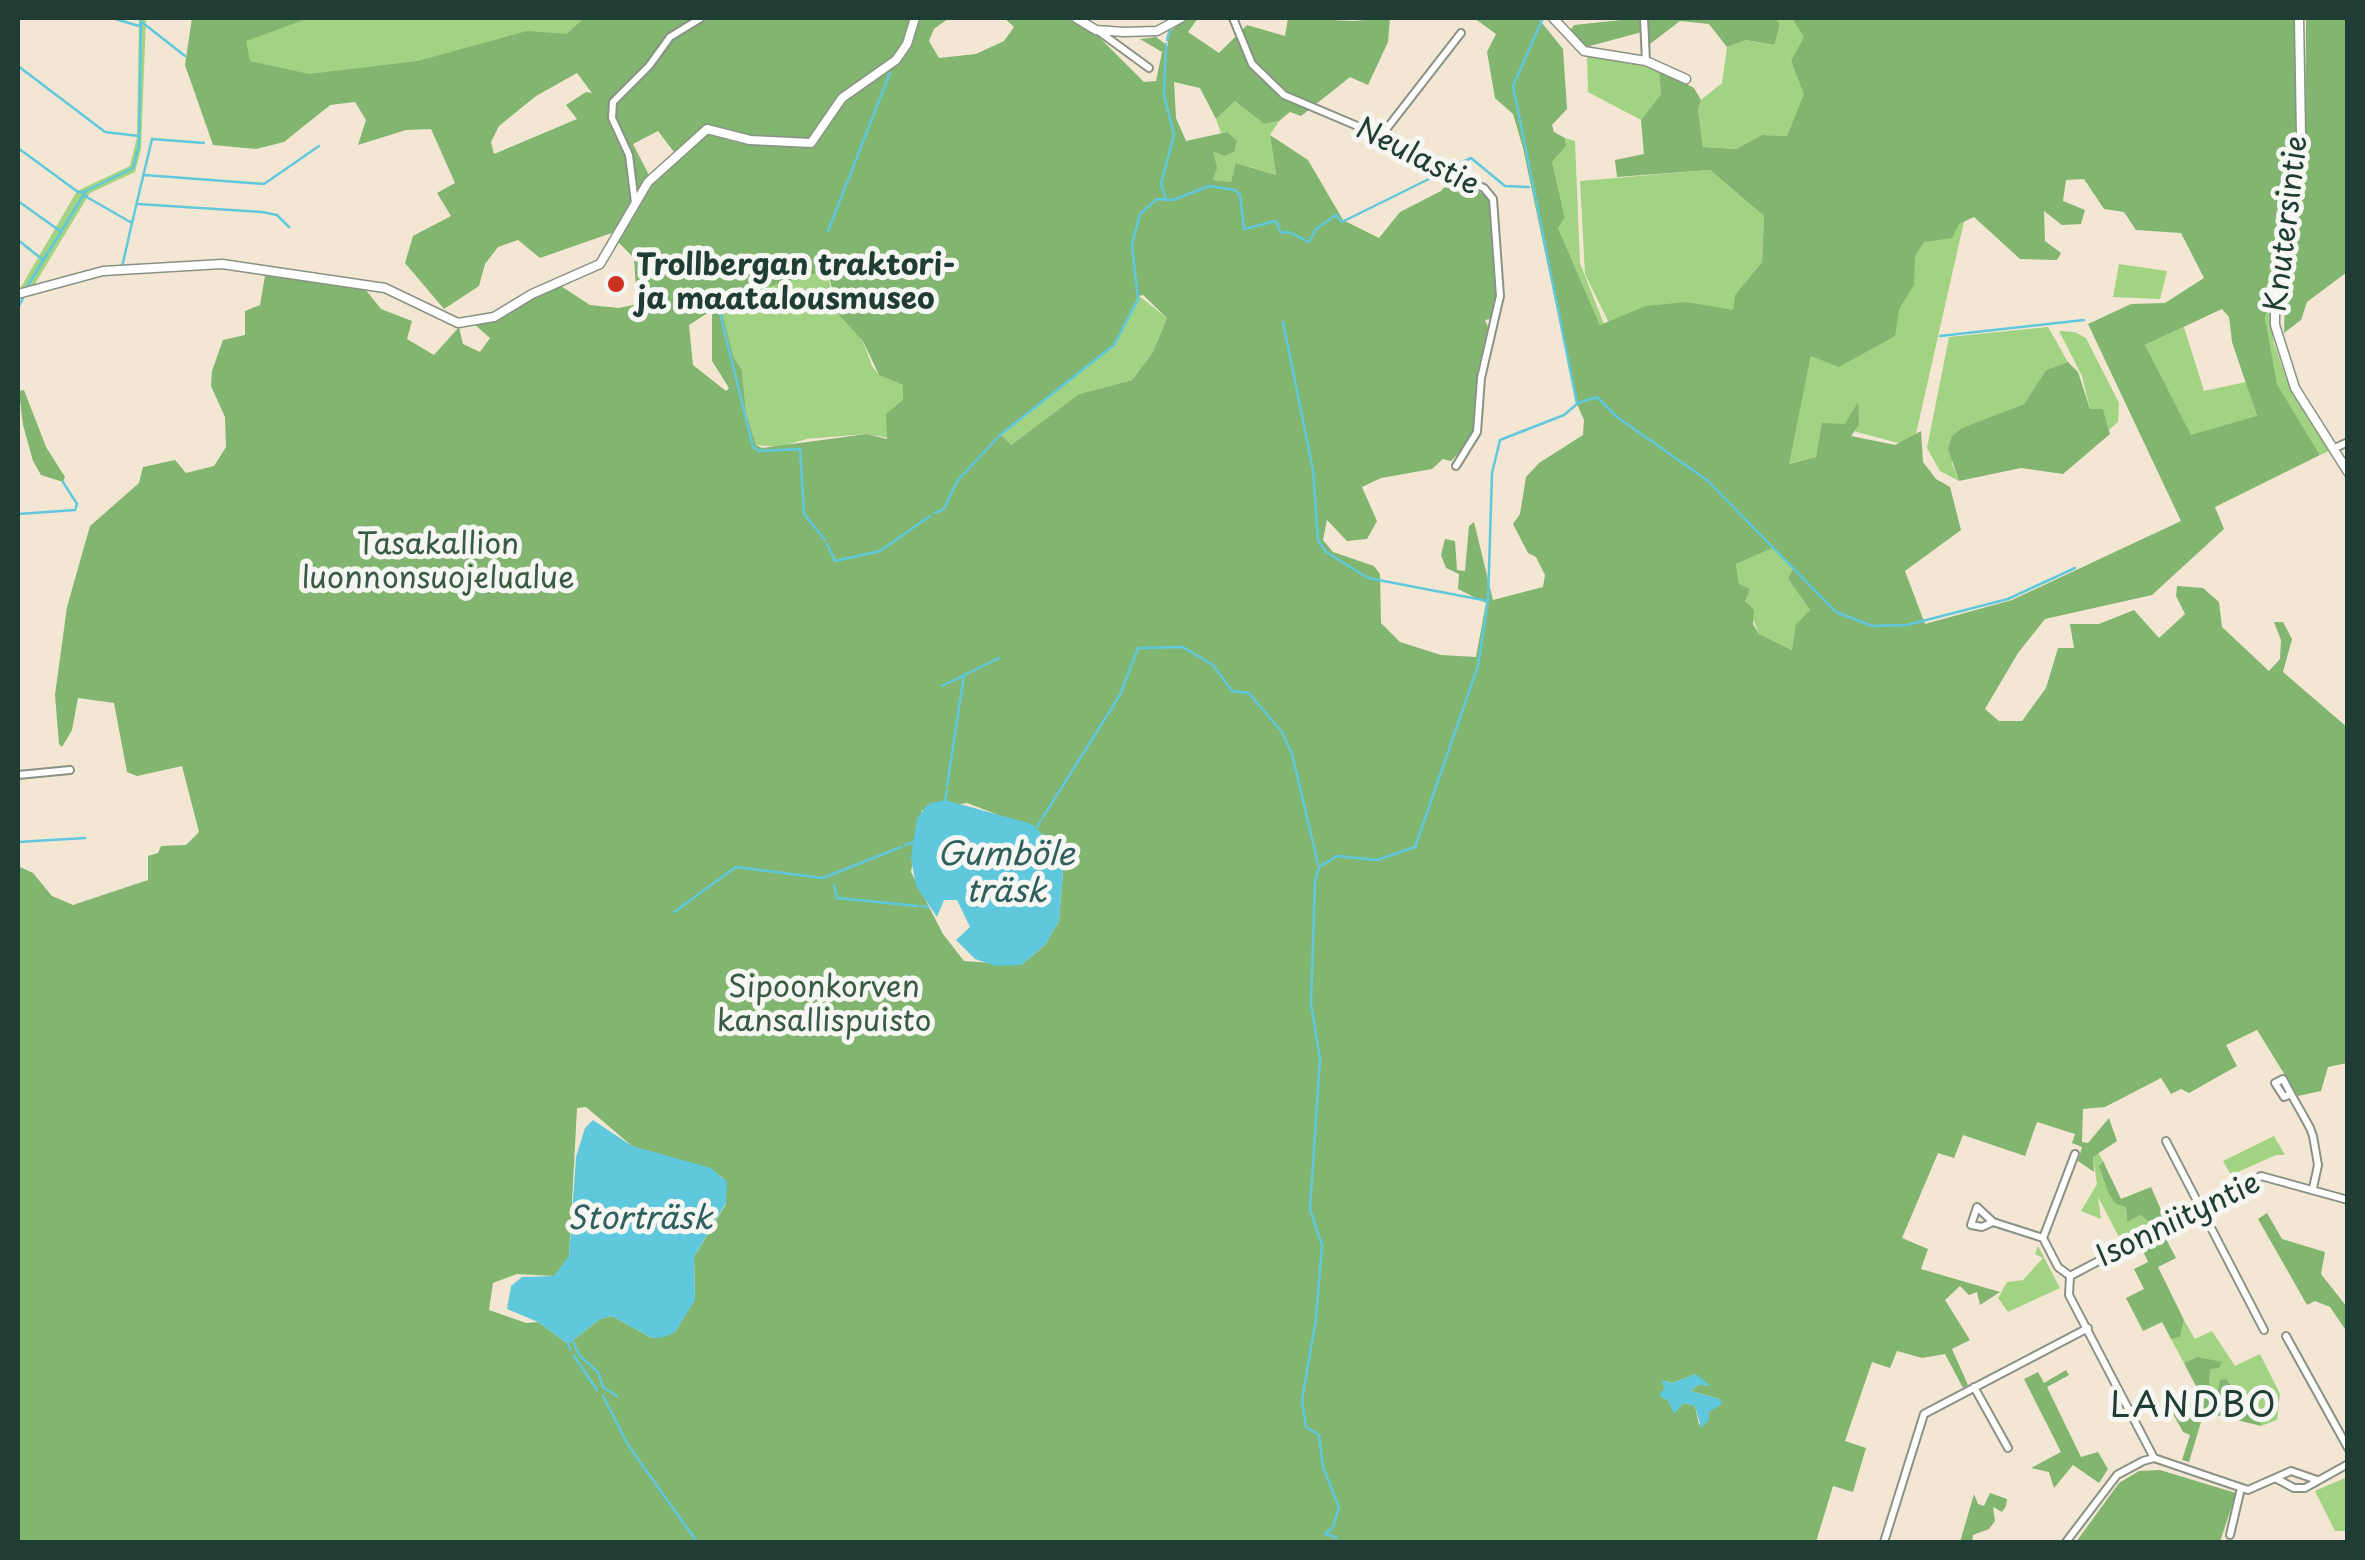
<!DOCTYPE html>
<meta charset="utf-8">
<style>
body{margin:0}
#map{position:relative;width:2365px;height:1560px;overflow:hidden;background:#f3e7d4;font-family:"Playpen Sans",sans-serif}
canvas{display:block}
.frame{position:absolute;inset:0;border:20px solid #1f3d34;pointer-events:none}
</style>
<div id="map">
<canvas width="2365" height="1560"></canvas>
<div class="frame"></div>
</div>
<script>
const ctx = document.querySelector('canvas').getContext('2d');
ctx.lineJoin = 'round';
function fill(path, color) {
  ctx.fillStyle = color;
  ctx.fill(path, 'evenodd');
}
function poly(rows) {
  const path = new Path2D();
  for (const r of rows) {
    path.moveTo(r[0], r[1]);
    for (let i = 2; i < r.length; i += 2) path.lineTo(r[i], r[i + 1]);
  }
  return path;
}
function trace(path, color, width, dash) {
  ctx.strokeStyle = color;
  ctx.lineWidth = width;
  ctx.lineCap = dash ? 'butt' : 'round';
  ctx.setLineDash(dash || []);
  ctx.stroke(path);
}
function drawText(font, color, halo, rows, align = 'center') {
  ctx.font = font + ' "Playpen Sans",sans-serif';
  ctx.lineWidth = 10;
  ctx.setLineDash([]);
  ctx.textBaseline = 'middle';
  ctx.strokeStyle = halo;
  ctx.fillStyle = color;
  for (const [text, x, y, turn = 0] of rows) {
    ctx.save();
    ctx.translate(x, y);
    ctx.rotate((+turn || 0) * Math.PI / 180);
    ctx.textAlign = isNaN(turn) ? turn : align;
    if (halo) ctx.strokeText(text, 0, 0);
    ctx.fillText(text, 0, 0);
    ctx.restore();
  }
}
const green = poly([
 [139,18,146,18,141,149,135,172,90,193,33,287,18,292,77,191,130,166,137,137],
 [251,18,669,18,546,90,425,124,412,88,337,100,285,140,211,124],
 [1775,18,1792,18,1805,37,1791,61,1805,94,1787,136,1762,135,1736,149,1703,147,1698,110,1701,100,1722,83,1727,47,1746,40,1773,45,1780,26],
 [1587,55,1659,69,1661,94,1641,120,1588,92],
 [1235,101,1264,124,1279,121,1270,135,1276,175,1237,163,1231,182,1213,180,1212,150,1224,156,1227,132,1221,133,1216,119],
 [1565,138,1575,141,1580,263,1604,324,1600,325,1558,228,1565,218,1552,162,1566,146],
 [1982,142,1913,447,1823,423,1816,457,1788,464,1821,310],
 [1710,170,1764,216,1762,262,1735,295,1733,311,1688,302,1609,323,1585,274,1580,181],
 [2274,251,2278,252,2271,319,2274,343,2286,378,2331,450,2320,455,2277,384,2267,344,2265,319],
 [2119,264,2167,271,2160,299,2113,297],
 [827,270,834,304,863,341,872,366,879,375,904,385,903,400,889,438,867,434,807,439,779,447,756,445,746,412,742,370,734,358,721,308,724,298],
 [1138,295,1167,318,1153,352,1132,380,1079,394,1011,445,1000,435,1114,345],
 [2048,327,2068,362,2046,370,2024,404,1963,428,1952,436,1952,464,1959,481,1940,471,1927,448,1949,337],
 [2184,327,2204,391,2246,382,2257,417,2190,436,2145,345],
 [2059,331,2075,332,2086,338,2119,403,2118,422,2109,430,2103,410,2090,409,2082,376],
 [1774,546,1794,569,1788,579,1810,610,1792,650,1759,634,1739,584,1736,564],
 [2274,1136,2285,1155,2276,1155,2231,1175,2223,1161],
 [2098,1152,2103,1161,2099,1166,2126,1207,2127,1222,2141,1215,2154,1226,2122,1243,2098,1197,2101,1219,2081,1211,2097,1184,2093,1157],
 [2038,1246,2060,1288,2008,1312,1998,1298,2007,1282,2023,1280,2043,1258,2035,1254],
 [2184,1320,2195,1339,2212,1331,2235,1366,2260,1354,2280,1394,2277,1420,2261,1426,2258,1414,2249,1413,2236,1396,2221,1388,2209,1397,2210,1369,2197,1357,2184,1363,2171,1339,2180,1337],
 [2347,1477,2347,1531,2335,1531,2315,1491]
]);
const forest = poly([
 [192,18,309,18,246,41,250,61,309,74,418,61,527,31,567,34,584,18,911,18,904,43,894,57,839,95,809,140,751,137,706,126,677,156,658,131,633,144,650,177,620,230,540,258,518,240,498,247,485,264,479,286,444,309,405,263,413,236,451,216,437,193,455,183,431,129,406,130,358,145,366,120,355,102,330,105,284,142,256,149,213,145,185,65],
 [577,73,592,93,586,92,566,105,577,119,494,154,491,142,499,126,536,96],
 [918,18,949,18,934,29,929,41,939,58,976,54,1004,41,1014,27,1004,18,1071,18,1095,33,1144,82,1156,81,1162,52,1140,39,1156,37,1168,46,1167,34,1186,18,1198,18,1188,32,1219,53,1247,25,1285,36,1288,18,1353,21,1390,18,1388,42,1368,85,1350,77,1301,116,1290,112,1279,121,1264,124,1235,101,1216,119,1200,88,1174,82,1176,118,1186,141,1227,132,1237,141,1234,152,1224,156,1213,151,1217,168,1213,180,1231,182,1236,163,1276,175,1270,135,1308,160,1343,220,1379,238,1400,212,1441,191,1453,178,1489,197,1498,287,1491,319,1485,320,1488,327,1477,374,1477,417,1470,441,1451,461,1443,459,1432,469,1381,478,1362,487,1377,521,1367,539,1347,541,1327,520,1323,540,1333,552,1374,566,1380,574,1381,623,1400,642,1441,655,1476,657,1486,603,1458,589,1459,574,1446,568,1441,555,1445,539,1455,541,1457,570,1465,571,1469,526,1474,522,1493,600,1543,587,1545,575,1536,557,1528,553,1513,524,1520,514,1526,477,1539,463,1583,435,1584,420,1577,404,1523,148,1513,114,1495,98,1487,52,1496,34,1474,18,1538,18,1563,49,1567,109,1552,125,1554,132,1565,138,1566,146,1552,162,1565,218,1558,228,1600,325,1646,306,1687,302,1733,310,1735,295,1762,262,1764,216,1710,170,1617,177,1615,160,1644,154,1641,120,1661,94,1659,69,1694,88,1701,100,1698,110,1703,147,1736,149,1762,135,1787,136,1804,94,1791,61,1804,37,1792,18,2294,18,2298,116,2265,319,2277,384,2320,455,2215,507,2224,529,2152,595,2045,619,2018,653,1985,709,1999,721,2022,721,2046,688,2058,648,2074,648,2070,624,2099,624,2134,610,2159,638,2185,614,2176,596,2177,586,2203,588,2219,602,2222,627,2269,671,2280,659,2281,640,2274,622,2283,622,2292,639,2283,672,2347,727,2347,1063,2328,1067,2321,1091,2298,1096,2257,1030,2226,1045,2237,1066,2189,1093,2181,1089,2171,1094,2161,1078,2105,1107,2083,1109,2082,1142,2088,1143,2109,1118,2117,1141,2093,1157,2094,1172,2078,1161,2082,1147,2072,1143,2075,1134,2037,1122,2025,1156,1963,1135,1954,1158,1938,1153,1902,1238,1928,1249,1921,1269,2000,1292,1980,1305,1977,1292,1969,1295,1960,1286,1945,1300,1970,1340,1952,1349,1968,1385,1963,1388,1945,1354,1922,1358,1897,1351,1890,1368,1872,1362,1845,1441,1866,1448,1853,1492,1833,1486,1816,1542,18,1542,18,866,33,873,52,896,73,905,148,880,148,856,158,853,161,846,186,845,199,832,182,766,137,776,127,772,114,703,78,698,72,730,62,747,59,744,55,695,67,607,90,526,139,483,143,467,175,460,186,473,214,466,226,447,225,417,211,386,212,371,223,340,245,335,245,311,260,305,266,270,365,289,381,309,412,321,407,339,434,355,459,327,463,344,480,352,490,338,474,324,504,316,538,294,561,286,590,305,619,308,637,304,634,258,618,242,651,184,708,132,799,148,812,146,839,105,898,62,910,45],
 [2084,179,2104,209,2124,212,2136,230,2181,233,2204,278,2165,303,2131,304,2088,324,2181,521,2012,600,1925,624,1905,571,1961,530,1950,487,1936,479,1923,462,1921,431,1895,445,1851,436,1859,424,1858,402,1845,424,1822,423,1816,457,1789,464,1811,356,1839,367,1895,336,1899,309,1914,285,1915,256,1924,242,1952,238,1959,224,1974,217,2020,259,2057,260,2061,253,2045,241,2044,211,2062,225,2081,224,2085,210,2063,201,2066,180],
 [827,270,840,316,863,341,879,375,903,385,903,400,886,414,887,439,867,434,762,448,756,445,746,412,742,370,734,358,721,308,724,299],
 [1143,295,1167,318,1153,352,1132,380,1079,394,1011,445,1001,435,1114,345,1138,296],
 [2222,309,2229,317,2232,342,2257,416,2191,435,2145,345],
 [712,310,712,361,729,388,726,391,693,365,689,325],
 [1774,547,1793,569,1788,579,1810,610,1796,625,1792,650,1759,634,1753,624,1754,610,1745,601,1750,589,1739,584,1736,564],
 [967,803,996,814,1058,851,1063,873,1059,921,1045,945,1021,965,964,961,943,934,911,872,922,810],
 [586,1107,632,1146,721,1176,726,1182,726,1204,694,1257,695,1299,675,1332,652,1338,612,1316,600,1319,568,1344,538,1322,526,1323,489,1310,493,1283,517,1274,554,1276,569,1257,577,1108],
 [1696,1374,1698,1385,1691,1391,1720,1399,1699,1425,1695,1406,1684,1403,1678,1406,1664,1398,1666,1381,1672,1383],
 [1640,18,1642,32,1586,47,1568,33,1574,25],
 [1646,18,1775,18,1780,25,1774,45,1746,40,1727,47,1709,24,1680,21,1650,44],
 [2306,18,2347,18,2347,272,2307,302,2301,320,2284,333,2286,254,2305,138],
 [2068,362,2078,372,2090,409,2103,409,2110,434,2063,474,2021,468,1959,481,1948,449,1952,436,1962,428,2024,404,2046,370],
 [24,390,46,447,65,477,63,482,41,475,33,461,23,425,19,391],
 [2103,1161,2121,1199,2151,1187,2165,1219,2154,1226,2141,1215,2127,1222,2126,1207,2116,1204,2109,1194,2099,1166],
 [2267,1213,2282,1239,2325,1252,2321,1274,2347,1307,2347,1332,2330,1307,2315,1301,2307,1305,2258,1219],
 [2165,1237,2176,1258,2158,1267,2184,1320,2180,1337,2171,1339,2162,1322,2143,1331,2126,1298,2144,1289,2134,1269,2148,1262,2142,1249],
 [2197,1357,2222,1362,2219,1368,2210,1369,2209,1397,2217,1394,2220,1380,2226,1379,2249,1412,2258,1414,2261,1426,2204,1412,2189,1462,2182,1460,2190,1435,2183,1432,2172,1412,2201,1396,2184,1363],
 [2066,1370,2069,1375,2047,1387,2081,1457,2098,1452,2108,1469,2099,1483,2073,1465,2054,1488,2049,1472,2031,1468,2061,1452,2024,1379,2038,1372,2044,1383],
 [2160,1470,2236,1493,2220,1542,2076,1542,2119,1483,2139,1471],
 [1990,1493,2007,1499,2006,1506,2002,1512,1993,1507,1995,1521,1989,1529,1973,1535,1972,1542,1979,1542,1960,1542,1974,1494,1978,1504,1984,1506]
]);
const water = poly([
 [945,800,1032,824,1058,851,1063,872,1059,921,1045,945,1021,965,996,966,975,959,956,940,970,927,957,900,944,900,937,917,916,886,911,858,917,818,928,804],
 [593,1120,632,1146,711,1168,727,1182,726,1203,694,1257,695,1300,675,1332,665,1337,652,1338,612,1316,600,1319,568,1344,538,1322,507,1309,511,1286,522,1277,554,1276,569,1256,576,1157,585,1128],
 [1696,1374,1711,1386,1698,1385,1691,1391,1720,1399,1722,1404,1709,1412,1709,1420,1701,1428,1695,1406,1684,1403,1674,1414,1668,1401,1659,1395,1664,1389,1662,1380,1672,1383]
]);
const stream = poly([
 [112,18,139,26],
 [143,23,185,56],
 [1167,40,1170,29],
 [1166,44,1164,95,1174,135,1161,184,1166,200],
 [18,66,105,132,139,136],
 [18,148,78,192,86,192],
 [1446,170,1471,158,1505,186,1529,187],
 [144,175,264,184,319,146],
 [85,196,132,223,152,139,204,143],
 [18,201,60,231],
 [138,204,262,212,277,215,289,227],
 [828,231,890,73],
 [18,240,43,260],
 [122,267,132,223],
 [767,282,722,295,719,309,753,447,759,451,800,449,804,514,825,540],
 [25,290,86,191,133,168,139,145,141,18],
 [1283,322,1313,470,1318,540,1326,552,1368,578,1488,601],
 [1940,336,2084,320],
 [18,363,18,308,23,298],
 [18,366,18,371],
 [1578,403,1597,397,1617,417,1707,480,1836,612,1872,626,1907,625,2008,599,2075,568],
 [935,513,944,509,957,481,1000,435,1114,345,1138,300,1132,244,1140,214,1157,199,1173,200,1209,186,1235,190,1240,195,1244,229,1276,221,1281,233,1289,232,1309,242,1316,229,1336,215,1342,222,1439,174],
 [18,514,75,510,77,504,63,482],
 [827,544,835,561,880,551,930,516],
 [942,686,999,658],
 [947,786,964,675],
 [945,800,947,790],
 [1043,817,1120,695,1138,648,1183,647,1213,665,1232,691,1249,693,1282,732,1292,754,1318,864],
 [1037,827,1041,820],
 [18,842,85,838],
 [905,845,914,842],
 [834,885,837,898,918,906],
 [922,906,928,907],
 [674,912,736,867,823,878,901,847],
 [573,1341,579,1355,598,1372,603,1387,617,1396],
 [568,1344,571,1350],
 [574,1356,597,1390],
 [603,1396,628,1445,697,1542],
 [1336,1542,1336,1537,1325,1534,1333,1527,1339,1507,1323,1467,1319,1435,1306,1427,1302,1400,1316,1319,1322,1245,1310,1209,1320,1059,1311,1004,1315,881,1319,867,1337,856,1377,860,1415,847,1478,666,1488,601,1492,473,1500,440,1564,415,1577,404,1513,86,1543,18]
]);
const minor = poly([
 [1233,18,1252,64,1284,95,1381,136,1447,174,1484,188,1493,199,1500,296,1481,378,1477,432,1456,466],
 [1644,18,1646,61],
 [1097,30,1149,68],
 [1381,136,1461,33],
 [635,203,629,155,612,118,613,102,649,66,670,37,701,18],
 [2335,448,2348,442],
 [18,775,70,770],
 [2291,1094,2284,1097,2275,1083,2283,1079,2291,1094,2304,1117,2310,1128,2313,1136,2318,1165,2313,1188],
 [2166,1141,2264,1330],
 [1993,1222,1982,1227,1971,1225,1977,1207,1993,1222,2043,1238],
 [2043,1238,2075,1154],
 [2043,1238,2058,1267,2070,1276],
 [2070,1276,2261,1176,2348,1200],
 [2070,1276,2069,1295,2154,1458],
 [2286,1336,2348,1448],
 [1974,1387,2008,1448],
 [2277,1479,2294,1488,2305,1488,2348,1464],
 [2230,1535,2241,1488],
 [1884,1542,1924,1414,2088,1328],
 [2066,1542,2117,1475,2143,1461,2154,1458,2248,1490,2291,1471,2317,1480]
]);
const tertiary = poly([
 [1076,18,1096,30,1124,32,1157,31,1181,18],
 [1553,18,1584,51,1646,61,1686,79],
 [2299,18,2301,135,2275,289,2275,325,2295,388,2348,472],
 [18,294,103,271,222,264,385,288,458,323,494,317,532,294,600,264,648,182,707,129,750,140,811,143,842,98,896,60,907,44,915,18]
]);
const markers = [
 [616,284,10,"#c8321e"]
];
const streetNames = [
 ["Neulastie",1417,158,27],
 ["Knutersintie",2288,224,-83],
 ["Isonniityntie",2179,1221,-26]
];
const poiNames = [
 ["Trollbergan traktori-",636,267],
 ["ja maatalousmuseo",636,301]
];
const parkNames = [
 ["Tasakallion",438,546],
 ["luonnonsuojelualue",438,580],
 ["Sipoonkorven",824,989],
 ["kansallispuisto",824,1023]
];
const waterNames = [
 ["Gumböle",1006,856],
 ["träsk",1006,893],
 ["Storträsk",640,1220]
];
const quarterNames = [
 ["LANDBO",2194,1407]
];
fill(green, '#a2d382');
fill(forest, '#81b570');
fill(water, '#60c8dc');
trace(stream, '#60c8dc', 2.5);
trace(minor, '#899284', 10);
trace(tertiary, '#899284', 11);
trace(minor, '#fff', 6);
trace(tertiary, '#fff', 8);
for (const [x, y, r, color] of markers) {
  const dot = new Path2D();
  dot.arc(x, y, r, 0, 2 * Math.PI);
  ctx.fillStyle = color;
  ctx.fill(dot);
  trace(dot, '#f6f6f2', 4);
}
drawText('30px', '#1f3d34', '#f6f6f2', streetNames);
drawText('bold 30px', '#1f3d34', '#f6f6f2', poiNames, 'left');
drawText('30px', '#395b44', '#f6f6f2', parkNames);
drawText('italic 32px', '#2f605e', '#f6f6f2', waterNames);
ctx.letterSpacing = '2.5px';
drawText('35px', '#1f3d34', '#f6f6f2', quarterNames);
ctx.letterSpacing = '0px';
</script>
